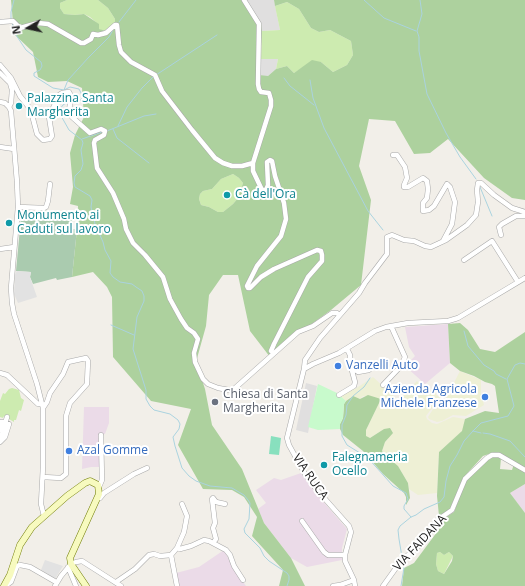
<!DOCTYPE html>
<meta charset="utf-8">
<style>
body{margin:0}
#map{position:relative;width:525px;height:586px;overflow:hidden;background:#f2efe9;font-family:"Open Sans",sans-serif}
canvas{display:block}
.north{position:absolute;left:8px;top:8px;width:40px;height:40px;-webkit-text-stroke:3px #fff;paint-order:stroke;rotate:261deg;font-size:11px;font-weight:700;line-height:16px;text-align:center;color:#222}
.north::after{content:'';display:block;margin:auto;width:14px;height:18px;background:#222;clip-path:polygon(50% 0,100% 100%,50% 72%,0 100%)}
</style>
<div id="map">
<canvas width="525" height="586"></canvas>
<div class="north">N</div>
</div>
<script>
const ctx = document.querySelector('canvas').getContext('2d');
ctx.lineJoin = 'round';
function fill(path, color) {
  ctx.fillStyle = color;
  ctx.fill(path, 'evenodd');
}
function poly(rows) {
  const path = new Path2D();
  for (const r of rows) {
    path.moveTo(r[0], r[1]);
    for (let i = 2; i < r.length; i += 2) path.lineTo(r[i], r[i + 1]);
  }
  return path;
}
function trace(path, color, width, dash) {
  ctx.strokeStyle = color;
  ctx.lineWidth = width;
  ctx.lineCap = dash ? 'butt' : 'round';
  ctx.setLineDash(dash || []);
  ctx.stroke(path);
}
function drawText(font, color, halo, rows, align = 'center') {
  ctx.font = font + ' "Open Sans",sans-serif';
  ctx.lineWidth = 4;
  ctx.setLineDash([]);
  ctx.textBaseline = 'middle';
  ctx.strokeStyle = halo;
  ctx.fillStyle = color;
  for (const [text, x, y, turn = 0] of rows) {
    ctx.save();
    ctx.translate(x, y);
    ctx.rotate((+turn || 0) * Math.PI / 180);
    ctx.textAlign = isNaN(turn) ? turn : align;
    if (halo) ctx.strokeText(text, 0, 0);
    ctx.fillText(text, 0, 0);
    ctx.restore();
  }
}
const residential = poly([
 [247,0,274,0,280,30,262,31,261,23,246,2],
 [261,59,278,59,276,69,268,76,259,76],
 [306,383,317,386,308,433,296,430]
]);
const industrial = poly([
 [448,324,450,363,425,384,405,366,415,356,409,347,405,327],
 [84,407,109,407,109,423,105,434,101,434,100,467,91,467,82,469],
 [301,473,313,490,347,529,342,548,342,560,307,567,291,558,264,523,258,509,266,503,256,490,274,478,281,480],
 [525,484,525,513,510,493],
 [224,550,233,567,246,586,178,586,176,573,199,567]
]);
const farmland = poly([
 [460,371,481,380,481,393,484,405,466,416,453,415,442,421,437,422,429,419,428,417,435,406,434,406,429,412,426,416,427,419,432,423,437,424,453,417,465,419,463,431,439,452,437,493,418,495,409,489,408,483,398,466,384,454,382,451,385,442,388,439,384,429,370,438,366,437,366,430,381,399,363,396,360,399,350,397,346,401,339,395,353,388,355,389,373,377,398,400,417,381,422,386,427,390,436,391,436,395,445,400]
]);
const grass = poly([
 [67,0,98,0,108,8,115,19,115,22,109,30,101,30,99,29,98,24,90,17,84,14,75,15,64,14,60,8,60,3],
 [287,2,299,9,311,28,319,32,330,30,351,41,353,55,347,65,333,72,321,62,302,68,294,73,287,66,276,69,278,59,261,59,262,31,280,30,275,6],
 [233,174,239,178,243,183,238,198,233,204,223,212,218,212,209,207,201,205,199,199,200,194,203,191,212,189,221,179],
 [12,388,19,390,21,398,24,400,21,411,19,410,16,420,14,420,14,422,4,416,3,418,0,417,0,401,3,393,5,394,9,389],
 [440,552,444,555,449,552,453,556,444,574,438,571,436,564,437,553]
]);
const forest = poly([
 [11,0,67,0,60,3,60,8,64,14,75,15,84,14,99,24,99,29,106,31,112,26,115,22,115,19,108,8,98,0,246,0,261,23,262,31,259,75,268,76,276,69,287,66,294,73,312,60,321,62,333,72,347,65,353,55,351,41,330,30,319,32,311,28,299,9,287,2,275,6,274,0,525,0,525,200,512,198,484,178,448,139,430,153,414,154,395,121,369,119,359,166,371,200,361,285,331,310,291,339,270,357,250,331,238,275,223,275,209,295,206,326,196,362,205,389,212,425,242,469,264,523,291,558,305,586,279,586,283,570,252,536,257,517,244,497,232,490,203,489,178,445,191,409,151,401,113,357,112,297,107,287,93,272,72,277,77,229,78,206,70,204,73,187,70,153,75,135,84,117,82,88,67,81,48,82,38,77,33,52,14,34],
 [233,174,239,178,243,183,238,198,233,204,223,212,218,212,209,207,201,205,199,199,200,194,203,191,212,189,221,179],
 [460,323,468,330,480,349,495,352,525,332,525,468,501,454,492,453,483,456,463,478,450,509,439,516,437,496,439,452,462,431,465,419,485,411,499,413,495,386,492,384,485,382,474,376,460,371,450,363,448,324],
 [368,395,381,399,366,430,366,436,370,438,384,429,390,428,393,433,385,442,382,451,384,454,398,466,408,483,410,498,406,505,406,497,404,493,383,474,363,451,343,435,340,429,340,424,343,418,344,404,346,401,353,396,360,399],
 [495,456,501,458,500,469,512,470,514,464,525,473,525,484,510,493,525,513,525,586,402,586,404,568,414,563,440,528,440,521,454,512,466,479,490,457],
 [440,552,444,555,449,552,453,556,452,561,444,574,438,571,436,564,437,553]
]);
const cemetery = poly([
 [36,209,72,213,73,229,77,229,72,277,57,280,56,278,33,284,30,277,31,272,16,271,21,217,35,219]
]);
const park = poly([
 [318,384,337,393,346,401,344,404,343,418,340,424,340,429,318,430,308,427]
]);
const pitch = poly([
 [271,436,281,438,279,455,269,454]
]);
const parking = poly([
 [17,271,31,272,30,277,37,297,18,303,14,294,15,274],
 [45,560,63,566,55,579,41,570]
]);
const stream = poly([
 [364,0,384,18,416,31],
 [420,0,422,14,417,31,419,37,419,51,427,94,446,133,460,157,476,179],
 [11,19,11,12,14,0],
 [12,22,14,32,26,50,41,62,42,66,40,70,34,73,34,76,53,88,64,90,70,87,79,89,83,97,79,102,72,102],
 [119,22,136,0],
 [156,75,217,35],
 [284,78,290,86,314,105],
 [310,80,313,98,324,128,368,211,383,230],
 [64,90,68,80,89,57,109,37,114,28],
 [69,101,63,105,60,109,60,114,69,130,82,140,83,143,81,150,83,164,81,170,75,176,74,183,75,187,90,196,92,200,91,207,95,224,103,242,105,250,111,261,110,273,113,277,120,282,132,284,136,287,142,291,144,296,144,301,137,317,133,349,146,390,146,399,150,406,154,410,170,414,178,420,180,424,179,429,173,437,175,446,182,468,189,476,196,481,210,486,232,488,244,495,248,500,250,503,249,519,244,529,245,533,260,548,264,556,269,561,287,573,289,576,289,580,287,586],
 [118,126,127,107,142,88,153,77],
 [113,129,117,138,149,163],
 [107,131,144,116,156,114],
 [82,139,102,132],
 [480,187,492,216],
 [111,325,134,335],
 [464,331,468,346,484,365,494,371,496,374,506,379],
 [370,378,364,387,353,396,347,405,346,415,342,425,342,436,347,445,368,458,393,486,406,493,408,499,404,506,404,509,411,517],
 [473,431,481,433],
 [483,433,490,434,510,441,525,457],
 [402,557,399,539,398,530,400,526,411,517,416,515,424,509,440,502,444,497,446,481,450,466,457,455,464,441,473,431,481,423,508,416,514,406,507,379,515,365,520,363,525,364],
 [401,586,404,568,403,562]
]);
const minor = poly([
 [244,0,259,24,258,84,259,89,261,92,269,93,271,100,271,106,253,163,253,171,262,190,266,190,268,185,267,162,270,160,272,161,275,176,284,203,286,219,281,236,257,266,247,286,248,288,250,288,261,277,274,269,317,250,321,251,322,255,322,261,308,277,274,344,271,351,274,353],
 [0,22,13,21,20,28,38,23,48,24,81,43,84,43,91,39,93,34,98,35,106,33,115,25,117,25,119,45,121,52,131,62,155,75,162,91,192,130,215,158,223,163,232,166,242,166,253,163],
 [0,65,11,78,20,96,28,106,32,115,37,134,43,140,50,139,52,136,49,117,59,95,62,93,69,92,70,94,71,99,69,110,72,117,90,133,101,129,105,131,104,135,95,140,94,143,97,168,113,193,124,219,126,229,133,243,145,255,163,277,170,299,181,319,187,328,194,333,198,339,194,353,195,362,203,379,208,384,218,388,229,390,234,389,298,332,313,326,332,313,337,313,339,315],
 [0,73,10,83,12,90,11,103,9,107],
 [0,102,5,103,9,107,11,111,17,182,18,207,11,288,12,303,14,314,37,384,43,408,43,467,41,504,44,516],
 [0,147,14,149],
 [393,155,397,155,405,167,407,178,404,185,404,187,408,187,423,178,427,181,428,189,427,198,423,203,423,211,429,210,434,206,447,184,450,187,455,202,452,224,443,241],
 [18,207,44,208,46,207,48,201,50,184],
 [501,235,499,227,502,224,516,216,525,216],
 [0,249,14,247],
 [464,260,492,241,518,282],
 [347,349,350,355,351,367,358,372,369,370],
 [304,369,305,360,320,338,359,293,365,283,387,254,387,237,392,235,404,240,414,241,425,246,431,247,446,240,467,225,476,215,478,202,477,190,478,183,481,183,494,195,512,208,525,212],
 [0,373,7,375,38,404,42,404],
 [383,385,401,366,405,357,391,326],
 [339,395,354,386,355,382,351,367],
 [43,408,47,402,50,393,63,374,68,362,86,358,88,361,87,384,70,403,66,416,66,474,61,478,43,477],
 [0,430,1,422,5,422,9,424,5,437,0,442],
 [0,441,7,417],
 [99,487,102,480,101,435],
 [97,498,100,498,104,493,134,474,147,468],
 [302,521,324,552,328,555,345,555],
 [213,543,216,539,213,528,215,523,212,499,213,498,216,502,225,504],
 [177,548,184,532,187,516,182,504],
 [171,555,177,586],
 [68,567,76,586],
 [116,582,135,569,149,555,154,554,160,556,171,555,177,548,180,549,191,546,204,540,209,541,226,550,230,555,234,566,243,580],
 [5,586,11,582,17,566,20,565,30,567,56,582],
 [55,586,61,576,71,564,76,562,82,561,121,586],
 [333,586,340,585,354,580],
 [355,586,354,580,345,561,345,555,351,532,349,526,317,490,305,474,289,445,287,438,304,369,313,364,339,353,375,331,386,327,408,323,448,321,458,318,525,278],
 [383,586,401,561,426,540,436,521,452,510,465,479,487,458,492,455,499,455,525,470]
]);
const secondary = poly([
 [4,586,10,575,20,545,32,527,67,496,85,483,90,481,98,485,99,494,70,558,71,564,86,586]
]);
const markers = [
 [19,106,4,"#0f9aa8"],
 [227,195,4,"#0f9aa8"],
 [9,223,4,"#0f9aa8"],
 [338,366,4,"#3f7fe0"],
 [485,397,4,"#3f7fe0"],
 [215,402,4,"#6b7280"],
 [69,451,4,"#3f7fe0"],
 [324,465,4,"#0f9aa8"]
];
const cultureNames = [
 ["Palazzina Santa",27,99],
 ["Margherita",27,113],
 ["Cà dell'Ora",235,195],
 ["Monumento ai",17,216],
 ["Caduti sul lavoro",17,230],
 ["Falegnameria",332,458],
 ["Ocello",332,472]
];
const shopNames = [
 ["Vanzelli Auto",346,366],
 ["Azienda Agricola",477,390,"right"],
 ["Michele Franzese",477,404,"right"],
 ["Azal Gomme",77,451]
];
const worshipNames = [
 ["Chiesa di Santa",223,395],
 ["Margherita",223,409]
];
const streetNames = [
 ["VIA RUCA",310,477,55],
 ["VIA FAIDANA",420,543,-47]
];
fill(residential, '#e0dfdf');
fill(industrial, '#ebdbe8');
fill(farmland, '#eef0d5');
fill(grass, '#cdebb0');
fill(forest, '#add19e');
fill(cemetery, '#aacbaf');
fill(park, '#c8facc');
fill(pitch, '#88e0be');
fill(parking, '#e2e2e2');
trace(stream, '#aad3df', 1);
trace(minor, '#a9a9a9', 5.5);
trace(secondary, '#707d05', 7);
trace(minor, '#fff', 4.5);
trace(secondary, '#f7fabf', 6);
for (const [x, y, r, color] of markers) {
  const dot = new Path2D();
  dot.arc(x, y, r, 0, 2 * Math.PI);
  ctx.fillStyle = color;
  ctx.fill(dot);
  trace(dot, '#fff', 1.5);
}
drawText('12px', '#0d838f', '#fff', cultureNames, 'left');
drawText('12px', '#366cbe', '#fff', shopNames, 'left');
drawText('12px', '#5b616d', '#fff', worshipNames, 'left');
drawText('12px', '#222', '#fff', streetNames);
</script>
